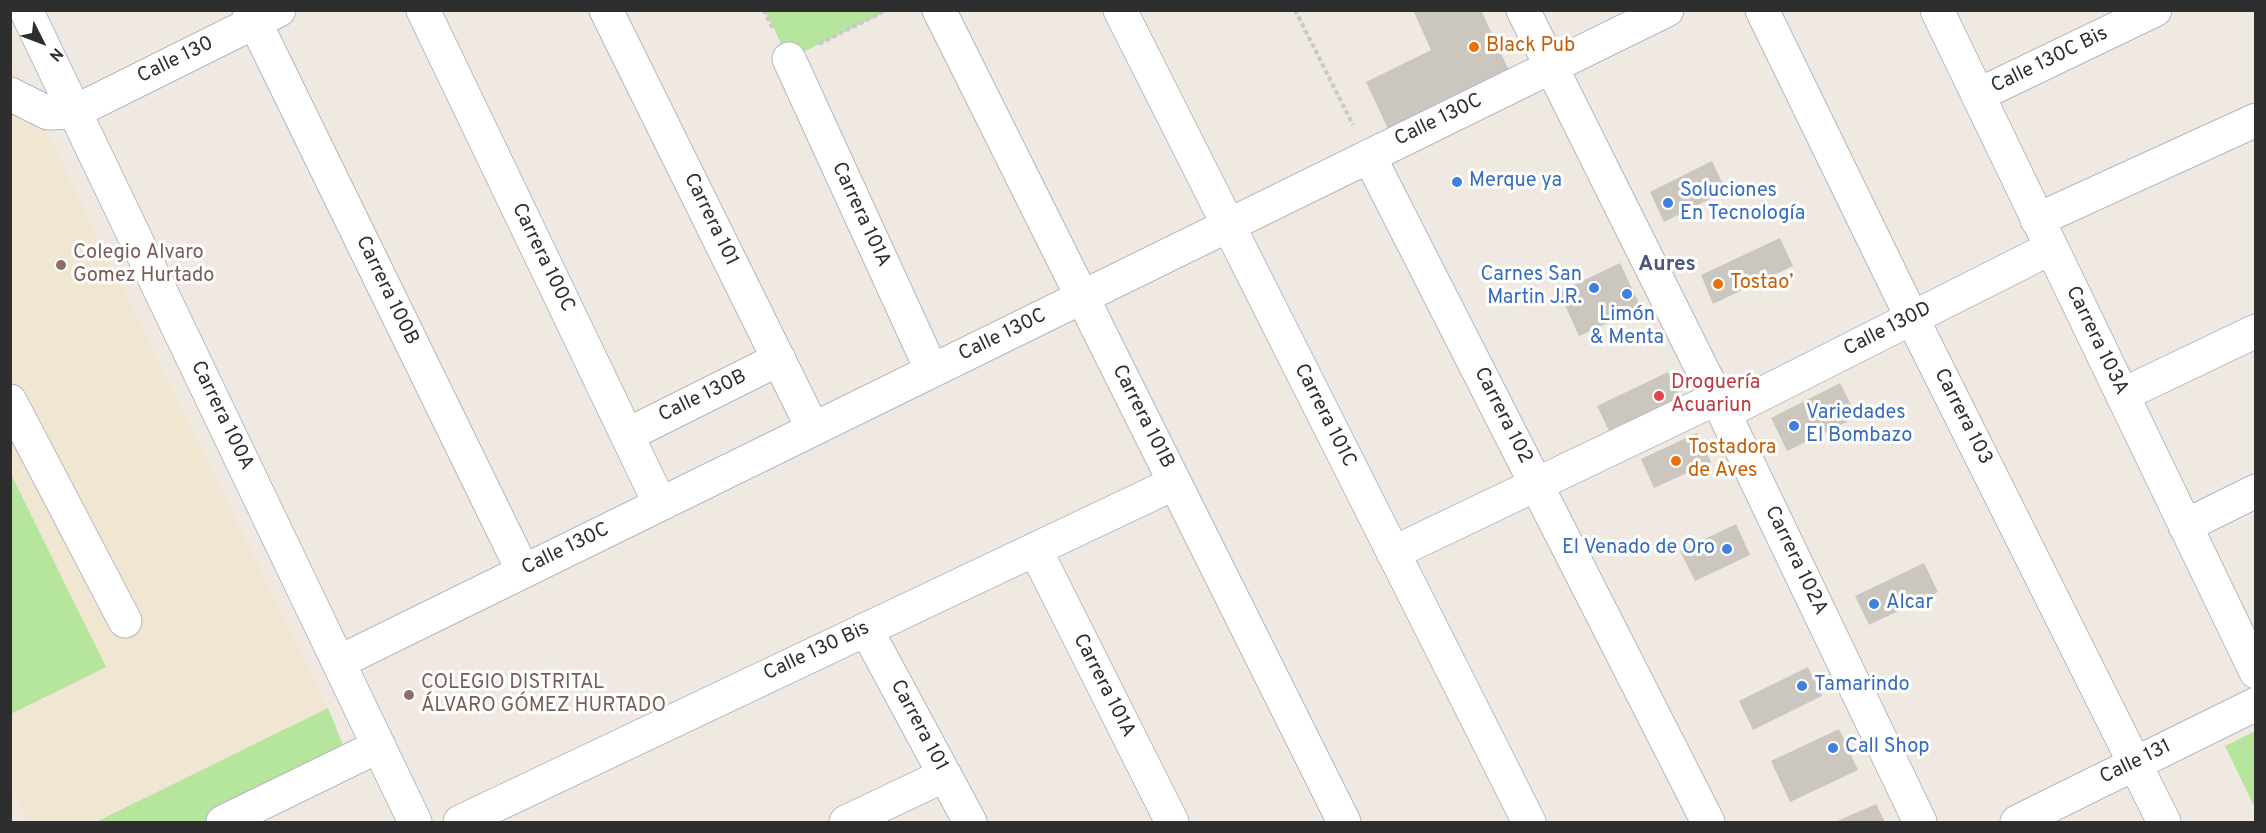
<!DOCTYPE html>
<meta charset="utf-8">
<style>
body{margin:0}
#map{position:relative;width:2266px;height:833px;overflow:hidden;background:#efe9e1;font-family:Overpass,sans-serif}
canvas{display:block}
.frame{position:absolute;inset:0;border:12px solid #2e2e2e;pointer-events:none}
.north{position:absolute;left:12px;top:12px;width:60px;height:60px;-webkit-text-stroke:4px #fff;paint-order:stroke;rotate:132deg;font-size:16px;font-weight:700;line-height:24px;text-align:center;color:#2e2e2e}
.north::after{content:'';display:block;margin:auto;width:21px;height:27px;background:#2e2e2e;clip-path:polygon(50% 0,100% 100%,50% 72%,0 100%)}
</style>
<div id="map">
<canvas width="2266" height="833"></canvas>
<div class="frame"></div>
<div class="north">N</div>
</div>
<script>
const ctx = document.querySelector('canvas').getContext('2d');
ctx.lineJoin = 'round';
function fill(path, color) {
  ctx.fillStyle = color;
  ctx.fill(path, 'evenodd');
}
function poly(rows) {
  const path = new Path2D();
  for (const r of rows) {
    path.moveTo(r[0], r[1]);
    for (let i = 2; i < r.length; i += 2) path.lineTo(r[i], r[i + 1]);
  }
  return path;
}
function trace(path, color, width, dash) {
  ctx.strokeStyle = color;
  ctx.lineWidth = width;
  ctx.lineCap = dash ? 'butt' : 'round';
  ctx.setLineDash(dash || []);
  ctx.stroke(path);
}
function drawText(font, color, halo, rows, align = 'center') {
  ctx.font = font + ' Overpass,sans-serif';
  ctx.lineWidth = 6;
  ctx.setLineDash([]);
  ctx.textBaseline = 'middle';
  ctx.strokeStyle = halo;
  ctx.fillStyle = color;
  for (const [text, x, y, turn = 0] of rows) {
    ctx.save();
    ctx.translate(x, y);
    ctx.rotate((+turn || 0) * Math.PI / 180);
    ctx.textAlign = isNaN(turn) ? turn : align;
    if (halo) ctx.strokeText(text, 0, 0);
    ctx.fillText(text, 0, 0);
    ctx.restore();
  }
}
const education = poly([
 [10,57,328,708,96,822,28,822,11,786,11,714,106,667,11,472]
]);
const green = poly([
 [765,11,887,11,789,59],
 [10,472,106,667,11,714,10,714],
 [328,708,349,760,223,822,96,822],
 [2255,731,2255,808,2225,746]
]);
const building = poly([
 [1413,10,1481,10,1512,77,1391,135,1366,82,1431,50],
 [1712,161,1726,191,1664,222,1650,192],
 [1780,238,1793,266,1713,304,1701,275],
 [1620,263,1641,308,1579,336,1559,292],
 [1668,372,1684,405,1614,441,1597,406],
 [1840,383,1857,417,1787,451,1771,418],
 [1697,433,1711,462,1654,488,1641,459],
 [1736,524,1750,555,1695,581,1680,551],
 [1924,563,1938,592,1869,625,1855,596],
 [1808,667,1822,696,1753,730,1739,701],
 [1839,729,1858,770,1790,802,1771,761],
 [1876,804,1885,822,1835,822]
]);
const path = poly([
 [764,10,773,29],
 [1295,10,1353,125],
 [819,44,887,10]
]);
const minor = poly([
 [26,10,415,822],
 [249,10,523,571],
 [423,10,660,504],
 [606,10,813,429],
 [939,10,1344,822],
 [1120,10,1529,822],
 [1523,10,1724,413,1920,822],
 [1762,10,1912,318,2164,822],
 [1937,10,2256,672],
 [789,59,932,371],
 [10,94,48,113,74,112,279,10],
 [1978,95,2155,10],
 [1369,156,1708,822],
 [2037,220,2256,120],
 [2122,395,2256,331],
 [10,401,125,621],
 [1724,413,2051,248],
 [627,435,779,359],
 [2185,526,2256,491],
 [1035,549,1172,822],
 [1393,553,1717,398],
 [866,629,970,822],
 [339,662,1667,10],
 [223,822,379,746],
 [460,822,1175,483],
 [846,822,945,775],
 [2017,822,2256,704]
]);
const markers = [
 [1474,47,6,"#e8710a"],
 [1457,182,6,"#3f7fe0"],
 [1668,203,6,"#3f7fe0"],
 [61,265,6,"#8d6e63"],
 [1718,284,6,"#e8710a"],
 [1594,288,6,"#3f7fe0"],
 [1627,294,6,"#3f7fe0"],
 [1659,396,6,"#e0444e"],
 [1794,426,6,"#3f7fe0"],
 [1676,461,6,"#e8710a"],
 [1727,549,6,"#3f7fe0"],
 [1874,604,6,"#3f7fe0"],
 [1802,686,6,"#3f7fe0"],
 [409,695,6,"#8d6e63"],
 [1833,748,6,"#3f7fe0"]
];
const foodNames = [
 ["Black Pub",1486,47],
 ["Tostao’",1730,284],
 ["Tostadora",1688,449],
 ["de Aves",1688,472]
];
const streetNames = [
 ["Calle 130",176,61,-26],
 ["Calle 130C Bis",2050,61,-26],
 ["Calle 130C",1439,121,-26],
 ["Carrera 101A",860,215,65],
 ["Carrera 101",710,220,64],
 ["Carrera 100C",542,258,64],
 ["Carrera 100B",386,291,64],
 ["Calle 130D",1888,330,-27],
 ["Calle 130C",1003,336,-26],
 ["Carrera 103A",2096,341,64],
 ["Calle 130B",703,397,-26],
 ["Carrera 100A",221,416,64],
 ["Carrera 101C",1324,416,63],
 ["Carrera 102",1502,416,63],
 ["Carrera 101B",1142,417,63],
 ["Carrera 103",1962,417,63],
 ["Calle 130C",566,550,-26],
 ["Carrera 102A",1795,561,64],
 ["Calle 130 Bis",817,652,-25],
 ["Carrera 101A",1103,686,63],
 ["Carrera 101",918,726,62],
 ["Calle 131",2136,763,-26]
];
const shopNames = [
 ["Merque ya",1469,182],
 ["Soluciones",1680,192],
 ["En Tecnología",1680,215],
 ["Carnes San",1582,276,"right"],
 ["Martin J.R.",1582,299,"right"],
 ["Limón",1627,316,"center"],
 ["& Menta",1627,339,"center"],
 ["Variedades",1806,414],
 ["El Bombazo",1806,437],
 ["El Venado de Oro",1715,549,"right"],
 ["Alcar",1886,604],
 ["Tamarindo",1814,686],
 ["Call Shop",1845,748]
];
const educationNames = [
 ["Colegio Alvaro",73,254],
 ["Gomez Hurtado",73,277],
 ["COLEGIO DISTRITAL",421,684],
 ["ÁLVARO GÓMEZ HURTADO",421,707]
];
const healthNames = [
 ["Droguería",1671,384],
 ["Acuariun",1671,407]
];
const neighbourhoodNames = [
 ["Aures",1667,266]
];
fill(education, '#f0e6d1');
fill(green, '#b6e59e');
fill(building, '#cbc7bf');
trace(minor, '#b4b7c1', 35);
trace(path, '#c9c9c9', 4, [4.5, 3]);
trace(minor, '#fff', 33);
for (const [x, y, r, color] of markers) {
  const dot = new Path2D();
  dot.arc(x, y, r, 0, 2 * Math.PI);
  ctx.fillStyle = color;
  ctx.fill(dot);
  trace(dot, '#fff', 2);
}
drawText('20px', '#c56008', '#fff', foodNames, 'left');
drawText('20px', '#2e2e2e', '#fff', streetNames);
drawText('20px', '#366cbe', '#fff', shopNames, 'left');
drawText('20px', '#785e54', '#fff', educationNames, 'left');
drawText('20px', '#be3a42', '#fff', healthNames, 'left');
drawText('bold 21px', '#4d5680', '#fff', neighbourhoodNames);
</script>
